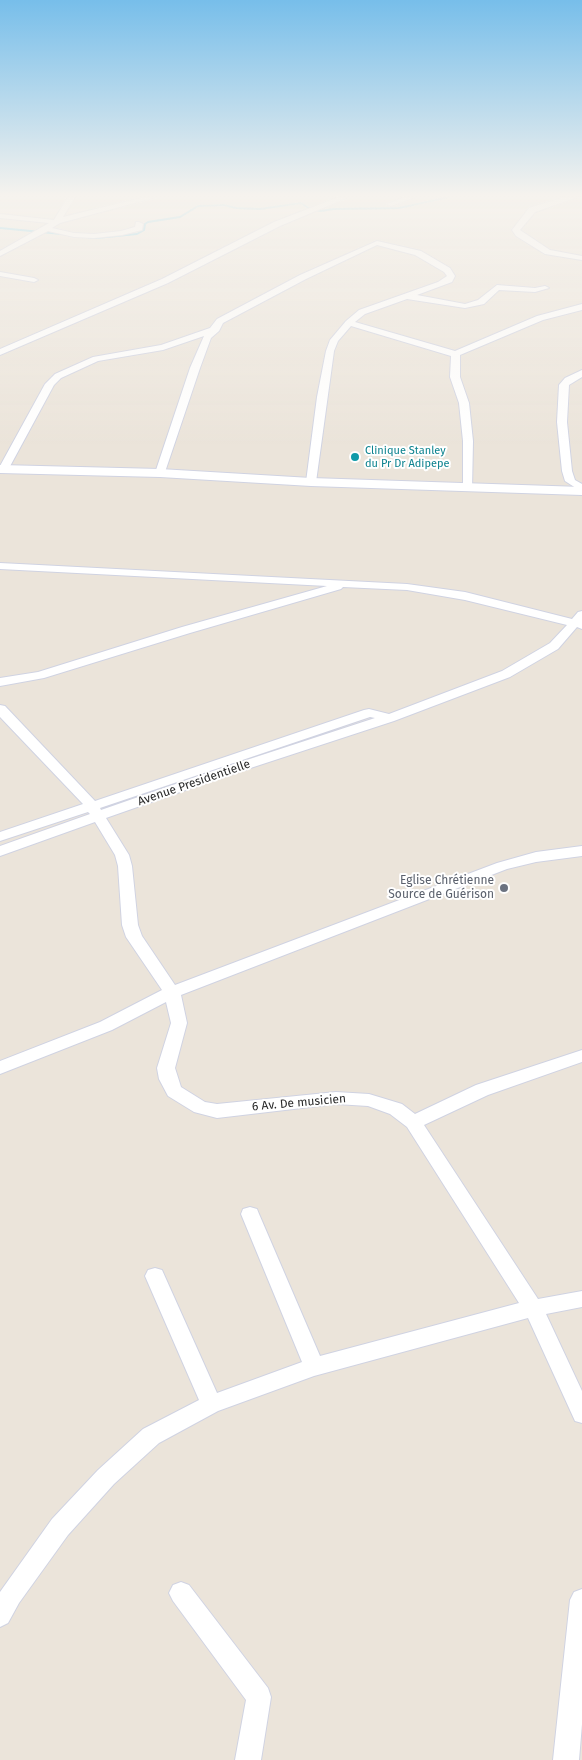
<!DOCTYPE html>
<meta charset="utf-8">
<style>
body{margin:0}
canvas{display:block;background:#ebe4da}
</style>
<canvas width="582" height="1760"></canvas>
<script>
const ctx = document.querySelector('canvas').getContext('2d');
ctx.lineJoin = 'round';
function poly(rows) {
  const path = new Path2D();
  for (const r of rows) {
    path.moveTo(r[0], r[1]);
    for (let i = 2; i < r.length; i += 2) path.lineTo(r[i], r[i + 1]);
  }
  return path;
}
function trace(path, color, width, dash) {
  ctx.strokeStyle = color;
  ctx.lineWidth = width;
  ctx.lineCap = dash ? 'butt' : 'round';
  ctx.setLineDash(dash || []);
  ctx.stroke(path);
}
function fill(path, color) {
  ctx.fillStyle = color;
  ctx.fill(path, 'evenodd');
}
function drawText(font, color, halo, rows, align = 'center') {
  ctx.font = font + ' "Fira Sans",sans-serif';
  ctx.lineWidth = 4;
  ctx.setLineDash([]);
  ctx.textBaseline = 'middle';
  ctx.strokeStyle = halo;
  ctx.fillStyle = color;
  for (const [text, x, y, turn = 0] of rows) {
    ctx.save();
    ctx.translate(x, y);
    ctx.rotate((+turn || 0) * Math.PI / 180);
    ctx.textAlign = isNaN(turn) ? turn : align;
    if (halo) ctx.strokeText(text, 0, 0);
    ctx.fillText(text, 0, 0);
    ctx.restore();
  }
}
const stream = poly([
 [0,228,62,234],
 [77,236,96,238,137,234,144,230,145,224,148,222,180,217,198,206,224,205,236,208,260,209,301,203,310,209,321,211,333,209,399,208,449,197]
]);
const minor = poly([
 [68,197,75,197,63,217,145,197,157,197,60,223,52,228,74,233,94,234,121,231,135,227,136,222,139,222,143,224,142,230,122,235,94,238,74,237,48,231,0,256,0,251,49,223,0,218,0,214,54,220,68,197],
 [339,197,349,197,280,226,168,283,0,355,0,349,162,279,274,222,339,197],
 [405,197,415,197,391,206,387,204,405,197],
 [564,197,578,197,535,212,520,230,550,250,582,256,582,260,545,254,516,236,512,230,529,208,564,197],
 [377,241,421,251,450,268,455,276,452,282,417,295,465,304,478,300,497,285,535,288,545,286,549,288,535,292,499,290,484,304,465,308,407,299,365,314,355,322,455,351,537,316,582,304,582,310,543,320,460,355,460,377,469,403,473,441,472,490,468,491,463,488,463,441,459,403,450,377,451,356,351,326,338,341,334,351,316,482,311,485,306,482,317,397,326,351,330,340,346,321,359,310,438,282,447,276,444,272,415,255,377,245,306,279,223,323,219,331,211,338,200,368,164,475,160,476,155,473,190,368,204,336,163,350,98,361,61,378,54,385,8,470,7,472,0,472,0,466,45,384,55,374,93,357,161,345,210,328,217,319,300,275,377,241],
 [0,272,34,278,38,280,34,282,0,276,0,272],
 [582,370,582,377,569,385,567,422,572,471,575,480,582,484,582,492,565,481,562,471,557,422,559,385,565,378,582,370],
 [0,563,407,584,465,592,572,619,578,612,582,611,582,629,577,627,558,649,510,677,394,721,220,778,106,818,129,855,132,866,138,925,142,936,175,985,497,863,536,852,582,846,582,856,536,862,507,869,181,995,187,1023,175,1068,181,1087,205,1102,217,1104,336,1092,369,1094,402,1104,415,1114,476,1085,582,1050,582,1062,488,1095,424,1125,538,1299,582,1291,582,1307,546,1314,582,1391,582,1423,575,1421,528,1318,314,1376,218,1411,159,1443,114,1484,68,1535,19,1603,8,1623,0,1627,0,1592,52,1519,98,1470,143,1429,199,1400,145,1276,148,1270,155,1268,162,1270,217,1393,302,1362,241,1214,243,1209,250,1207,257,1209,259,1214,320,1356,519,1303,407,1127,390,1114,368,1106,336,1104,217,1118,194,1112,168,1096,159,1079,157,1068,171,1023,166,1002,112,1030,0,1074,0,1061,100,1022,162,990,126,937,122,925,118,866,115,855,95,822,0,856,0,846,90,814,88,812,0,841,0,832,83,804,0,717,0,705,5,706,95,801,364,710,369,709,389,714,502,671,550,643,567,625,465,600,407,590,343,587,341,589,190,633,44,678,0,686,0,678,38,672,182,627,327,586,0,569,0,563],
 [370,717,375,718,210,772,101,810,100,808,370,717],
 [181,1582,189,1585,268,1688,271,1697,261,1760,235,1760,246,1700,173,1601,169,1593,173,1585,181,1582],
 [582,1589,582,1724,579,1760,553,1760,570,1600,574,1592,582,1589]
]);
const tertiary = poly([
 [0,465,160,469,311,478,582,487,582,495,311,486,160,477,0,473,0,465]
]);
const markers = [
 [355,457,5,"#0f9aa8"],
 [504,888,5,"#6b7280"]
];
const farCulturenames = [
 ["Clinique Stanley",365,451],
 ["du Pr Dr Adipepe",365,464]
];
const streetNames = [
 ["Avenue Presidentielle",194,783,-19],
 ["6 Av. De musicien",299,1103,-5]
];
const worshipNames = [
 ["Eglise Chrétienne",494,881],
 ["Source de Guérison",494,895]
];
trace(stream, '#6dcced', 2);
trace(minor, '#d0d3e2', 2);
trace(tertiary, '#d0d3e2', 2);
fill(minor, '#fff');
fill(tertiary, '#fff');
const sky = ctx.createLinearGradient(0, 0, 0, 444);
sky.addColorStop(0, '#77beea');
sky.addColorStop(0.44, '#f6f3ee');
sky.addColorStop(1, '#f6f3ee00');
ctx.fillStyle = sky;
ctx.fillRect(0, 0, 582, 444);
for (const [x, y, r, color] of markers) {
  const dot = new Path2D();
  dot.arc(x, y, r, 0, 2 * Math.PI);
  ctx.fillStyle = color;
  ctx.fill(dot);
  trace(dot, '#fff', 2);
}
drawText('11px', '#0d838f', '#fff', farCulturenames, 'left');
drawText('12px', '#292929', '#fff', streetNames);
drawText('12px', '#5b616d', '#fff', worshipNames, 'right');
</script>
